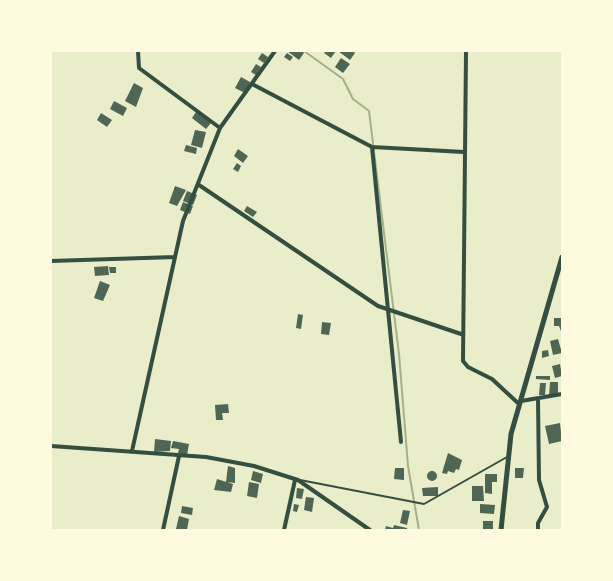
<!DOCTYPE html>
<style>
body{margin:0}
#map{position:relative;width:613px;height:581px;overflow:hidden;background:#e9edc9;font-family:Ubuntu,sans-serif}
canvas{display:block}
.frame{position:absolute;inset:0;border:52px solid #fefae0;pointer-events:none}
</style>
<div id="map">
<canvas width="613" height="581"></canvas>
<div class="frame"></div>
</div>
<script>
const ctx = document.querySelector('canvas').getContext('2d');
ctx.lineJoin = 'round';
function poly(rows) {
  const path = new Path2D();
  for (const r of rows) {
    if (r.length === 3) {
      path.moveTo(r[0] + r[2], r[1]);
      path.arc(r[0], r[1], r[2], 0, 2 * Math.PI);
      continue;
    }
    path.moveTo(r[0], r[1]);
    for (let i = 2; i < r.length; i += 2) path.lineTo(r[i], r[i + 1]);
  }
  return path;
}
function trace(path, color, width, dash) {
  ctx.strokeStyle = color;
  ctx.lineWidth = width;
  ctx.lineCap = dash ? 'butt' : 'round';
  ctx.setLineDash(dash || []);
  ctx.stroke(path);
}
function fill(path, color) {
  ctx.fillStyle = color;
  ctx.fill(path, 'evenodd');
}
const stream = poly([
 [304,51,343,79,353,99,369,111,399,354,408,466,419,530]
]);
const building = poly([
 [287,51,302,51,304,53,299,60],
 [326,51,336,51,331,58,324,53],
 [338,51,353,51,355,53,350,60],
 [262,53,268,57,264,63,258,59],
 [287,53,293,57,290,61,284,57],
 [341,58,350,64,343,73,335,67],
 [256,64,261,67,256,75,251,72],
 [241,77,250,82,245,93,235,88],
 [134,83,143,88,136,107,125,101],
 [114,101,127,108,123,116,110,109],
 [196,112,211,123,206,129,192,118],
 [101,113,112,120,107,127,97,120],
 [195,130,206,132,202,148,191,145],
 [186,145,197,148,196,154,184,151],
 [238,149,248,156,243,163,234,156],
 [237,163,241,166,238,172,233,169],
 [175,186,186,190,177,206,169,203],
 [187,191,197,195,193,205,183,201],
 [183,202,193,206,190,214,180,210],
 [247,206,257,212,253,217,244,211],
 [108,266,109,275,95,276,94,267],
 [109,267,116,267,116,273,110,273],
 [100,281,110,285,103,301,94,298],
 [298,314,303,315,301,329,296,328],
 [554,318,562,318,562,334,559,326,554,326],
 [322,322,331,323,329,335,321,334],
 [558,339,562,353,553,355,550,341],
 [548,350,549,356,542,358,542,351],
 [560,364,562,376,555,378,552,366],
 [536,376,550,376,550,380,536,379],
 [550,382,558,382,558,396,549,396],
 [540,383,546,383,545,395,539,395],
 [228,404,229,413,222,413,223,420,216,420,215,405],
 [560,423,562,441,549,444,545,426],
 [155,439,171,441,170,451,154,452],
 [173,441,189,444,187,455,178,453,179,449,171,448],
 [448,453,462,460,459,470,456,469,454,473,448,471,447,474,442,473],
 [228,466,235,468,235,483,226,482],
 [395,468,404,468,404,480,394,479],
 [515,468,524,468,523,478,515,478],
 [432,476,5],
 [253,471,263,474,261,483,251,480],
 [485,474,497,474,497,482,492,482,492,494,485,493],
 [217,479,233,484,231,492,214,490],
 [249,482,259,484,257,498,247,496],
 [472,486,483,486,484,501,472,501],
 [438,487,438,496,423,496,422,488],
 [297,488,304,489,302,499,296,498],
 [306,497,314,498,312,512,304,510],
 [294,504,299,505,297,512,293,511],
 [480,504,495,505,494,514,480,513],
 [182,506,193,508,192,515,181,513],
 [403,510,410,511,407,525,400,523],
 [179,516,189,519,187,530,176,529],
 [483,521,493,521,493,530,483,530],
 [394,525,407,528,407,530,385,530,386,526,393,528]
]);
const service = poly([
 [300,480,424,504,507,457]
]);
const minor = poly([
 [138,51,139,68,220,128],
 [466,51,463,361,468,367,492,379,519,404],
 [252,84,372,147,464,152],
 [372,147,401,442],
 [199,185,378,306,461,334],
 [51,261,175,257],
 [521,401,562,394],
 [51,446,206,457,254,466,298,480,370,530],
 [132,451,183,221,220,128,275,51],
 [163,530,179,456],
 [284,530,295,480],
 [538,530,538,523,547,507,539,480,538,399]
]);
const tertiary = poly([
 [501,530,511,434,562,257]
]);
trace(stream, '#a3b18a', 2);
fill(building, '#4f6655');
trace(service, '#344e41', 2);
trace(minor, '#344e41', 4);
trace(tertiary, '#344e41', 5);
</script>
